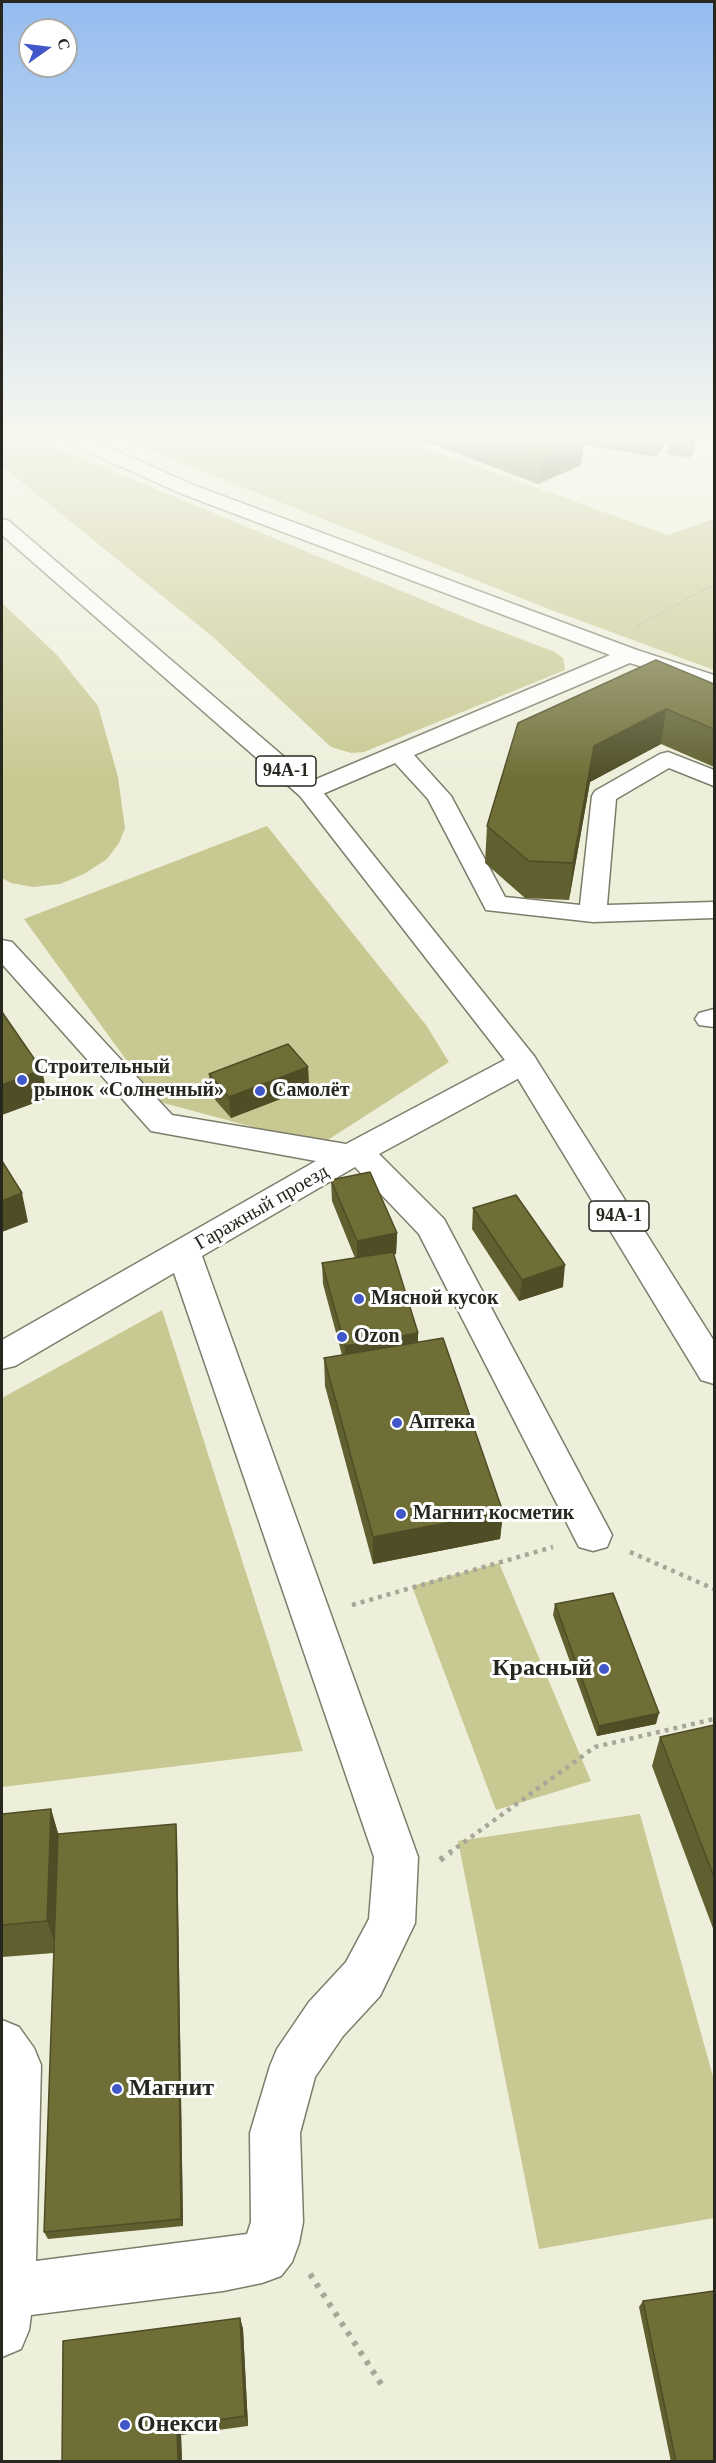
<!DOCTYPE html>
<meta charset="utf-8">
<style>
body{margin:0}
#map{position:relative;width:716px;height:2463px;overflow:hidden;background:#eeefdb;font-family:"Times New Roman",serif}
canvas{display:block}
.frame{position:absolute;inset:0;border:3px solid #272720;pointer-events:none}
.north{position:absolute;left:18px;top:18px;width:60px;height:60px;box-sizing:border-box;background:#fff;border:2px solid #a9a9a6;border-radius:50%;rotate:76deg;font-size:16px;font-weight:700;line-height:24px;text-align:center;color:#272720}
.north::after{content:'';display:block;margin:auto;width:21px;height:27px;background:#4257ca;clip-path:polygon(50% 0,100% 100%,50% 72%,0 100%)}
</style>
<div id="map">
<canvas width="716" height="2463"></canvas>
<div class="frame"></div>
<div class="north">С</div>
</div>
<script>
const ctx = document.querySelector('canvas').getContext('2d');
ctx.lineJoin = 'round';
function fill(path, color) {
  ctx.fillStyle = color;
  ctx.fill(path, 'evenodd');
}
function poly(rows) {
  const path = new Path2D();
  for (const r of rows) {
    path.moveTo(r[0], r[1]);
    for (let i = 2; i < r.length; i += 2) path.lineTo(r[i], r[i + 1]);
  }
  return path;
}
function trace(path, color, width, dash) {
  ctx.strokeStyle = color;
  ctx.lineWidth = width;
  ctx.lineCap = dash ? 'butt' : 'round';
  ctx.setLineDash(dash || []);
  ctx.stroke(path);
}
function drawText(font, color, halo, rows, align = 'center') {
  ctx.font = font + ' "Times New Roman",serif';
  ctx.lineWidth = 6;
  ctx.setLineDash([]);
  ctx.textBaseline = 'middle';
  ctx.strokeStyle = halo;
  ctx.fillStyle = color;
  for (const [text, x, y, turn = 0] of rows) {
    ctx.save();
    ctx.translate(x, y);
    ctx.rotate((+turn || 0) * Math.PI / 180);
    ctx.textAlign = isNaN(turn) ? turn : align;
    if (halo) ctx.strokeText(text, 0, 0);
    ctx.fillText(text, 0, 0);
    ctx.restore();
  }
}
const green = poly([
 [2,436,28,436,481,624,555,652,563,658,565,670,364,752,351,753,331,747,213,637,2,466],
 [114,436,402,436,398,438,668,535,714,519,714,670,546,608],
 [2,603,56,654,98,706,118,777,125,828,119,843,107,859,84,874,60,884,33,887,11,883,2,878],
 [267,826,426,1025,449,1062,320,1145,156,1101,24,919],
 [162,1310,303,1751,2,1787,2,1398],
 [499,1563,591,1781,496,1810,412,1586],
 [640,1814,714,2080,714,2218,539,2249,458,1841]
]);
const pathFar2 = poly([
 [638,625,714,585]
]);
const pathFar1 = poly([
 [630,1552,714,1589],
 [352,1605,553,1547],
 [449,1853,595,1747,714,1719]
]);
const path = poly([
 [440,1860,451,1852],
 [310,2274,385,2390]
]);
const minor = poly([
 [59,436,83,436,196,486,637,650,714,675,714,689,630,663,414,755,451,796,505,897,580,905,592,796,595,791,660,754,668,752,714,770,714,786,669,768,616,799,607,905,714,902,714,918,593,922,486,910,428,799,395,763,318,796,309,798,300,796,297,791,300,786,610,655,182,494,62,440,59,436],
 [2,940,12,942,172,1115,346,1144,512,1056,523,1053,534,1056,538,1063,534,1070,379,1154,444,1219,612,1535,607,1547,593,1551,579,1547,419,1234,355,1167,202,1256,418,1857,415,1923,380,1996,343,2036,315,2077,300,2133,303,2222,299,2243,292,2262,281,2276,262,2283,223,2291,31,2315,29,2330,21,2349,2,2357,2,2020,19,2027,34,2048,41,2065,36,2261,247,2234,251,2222,250,2133,270,2066,277,2049,309,2002,346,1962,369,1919,374,1857,174,1273,15,1366,2,1369,2,1340,316,1161,151,1131,2,964,2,940],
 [714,1009,714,1027,699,1025,695,1019,699,1013,714,1009]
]);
const major = poly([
 [2,519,9,521,318,786,534,1056,714,1341,714,1384,701,1380,512,1069,300,796,2,535,2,519]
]);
const wall = poly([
 [422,436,667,436,666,444,656,457,583,445,581,465,538,484,422,440],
 [674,438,694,451,689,458,667,454,668,445],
 [714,684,714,767,661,744,590,782,569,900,525,898,485,863,487,826,518,723],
 [308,1067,309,1088,231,1118,211,1095,209,1074],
 [331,1180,397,1233,396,1254,393,1254,418,1333,418,1342,503,1512,500,1539,373,1564,325,1386,324,1358,342,1355,323,1284,322,1263,355,1258,332,1201],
 [473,1208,563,1287,519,1301,472,1229],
 [555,1604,656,1724,597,1736,553,1615],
 [714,1725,714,1931,652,1766,660,1737],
 [51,1809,58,1834,177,1834,183,2226,48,2239,44,2232,54,1953,2,1957,2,1814],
 [643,2301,714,2462,671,2462,639,2307],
 [240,2318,243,2329,248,2426,181,2435,182,2462,62,2462]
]);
const shadedWall = poly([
 [666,436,667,436,666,444,656,457,657,448],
 [695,441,694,451,689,458,690,449],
 [584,442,581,465,538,484,540,461],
 [666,709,661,744,590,782,569,900,573,863,594,746],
 [308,1067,309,1088,231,1118,229,1097],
 [42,1070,48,1098,2,1115,2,1085],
 [22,1193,28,1222,2,1232,2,1201],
 [397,1233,396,1254,357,1262,357,1241],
 [565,1265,563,1287,519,1301,522,1280],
 [418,1333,417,1354,345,1366,345,1346],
 [503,1512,500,1539,373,1564,373,1537],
 [659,1713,656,1724,597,1736,599,1726],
 [51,1809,61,1843,58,1952,47,1921],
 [176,1824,177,1834,183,2226,181,2219],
 [240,2318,243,2329,248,2426,245,2416],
 [177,2426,181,2435,182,2462,178,2462]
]);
const building = poly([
 [473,436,567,436,584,442,540,461,473,436],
 [586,436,666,436,657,448,586,436],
 [674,438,695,441,690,449,668,445,674,438],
 [656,660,714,684,714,729,666,709,594,746,573,863,529,861,487,826,518,723,656,660],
 [2,1012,42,1070,2,1085,2,1012],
 [288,1044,308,1067,229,1097,209,1074,288,1044],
 [2,1161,22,1193,2,1201,2,1161],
 [370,1172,397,1233,357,1241,331,1180,370,1172],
 [516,1195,565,1265,522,1280,473,1208,516,1195],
 [393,1252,418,1333,345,1346,322,1263,393,1252],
 [443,1338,503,1512,373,1537,324,1358,443,1338],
 [613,1593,659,1713,599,1726,555,1604,613,1593],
 [714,1725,714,1877,660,1737,714,1725],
 [51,1809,47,1921,2,1925,2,1814,51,1809],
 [176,1824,181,2219,44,2232,58,1834,176,1824],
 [714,2291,714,2462,676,2462,643,2301,714,2291],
 [240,2318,245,2416,177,2426,178,2462,62,2462,63,2341,240,2318]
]);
const markers = [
 [22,1080,6,"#4257ca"],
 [260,1091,6,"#4257ca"],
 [359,1299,6,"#4257ca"],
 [342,1337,6,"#4257ca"],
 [397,1423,6,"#4257ca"],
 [401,1514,6,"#4257ca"],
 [604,1669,6,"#4257ca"],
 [117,2089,6,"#4257ca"],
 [125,2425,6,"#4257ca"]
];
const shields = [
 [286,771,60],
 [619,1216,60]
];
const shieldNames = [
 ["94А-1",286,771],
 ["94А-1",619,1216]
];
const poiNames = [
 ["Строительный",34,1068],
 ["рынок «Солнечный»",34,1091],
 ["Самолёт",272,1091],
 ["Мясной кусок",371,1299],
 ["Ozon",354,1337],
 ["Аптека",409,1423],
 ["Магнит косметик",413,1514]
];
const streetNames = [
 ["Гаражный проезд",262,1208,-30]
];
const nearPoinames = [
 ["Красный",592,1669,"right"],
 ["Магнит",129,2089],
 ["Онекси",137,2425]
];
fill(green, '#c8c892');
trace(minor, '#7c7d6b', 3);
trace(major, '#7c7d6b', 3);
trace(pathFar2, '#a7a798', 2, [1.5, 3]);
trace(pathFar1, '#a7a798', 4.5, [4, 5]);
trace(path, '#a7a798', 6, [4.5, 7]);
fill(minor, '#fff');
fill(major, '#fff');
fill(wall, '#5f5f2f');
fill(shadedWall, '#4e4d26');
fill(building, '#6f6e37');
trace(building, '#4e4d26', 1.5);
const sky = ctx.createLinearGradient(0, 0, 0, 781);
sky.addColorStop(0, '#94bcf0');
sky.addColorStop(0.56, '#f7f8ef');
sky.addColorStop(1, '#f7f8ef00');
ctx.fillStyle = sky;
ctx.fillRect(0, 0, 716, 781);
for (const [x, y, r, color] of markers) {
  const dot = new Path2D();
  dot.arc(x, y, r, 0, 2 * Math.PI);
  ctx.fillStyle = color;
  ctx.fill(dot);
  trace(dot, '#fff', 2);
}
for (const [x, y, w] of shields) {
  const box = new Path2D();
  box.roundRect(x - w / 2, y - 15, w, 30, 4.5);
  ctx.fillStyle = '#fff';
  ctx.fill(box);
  trace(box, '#272720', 1.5);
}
drawText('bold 18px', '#272720', null, shieldNames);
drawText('bold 20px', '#272720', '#fff', poiNames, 'left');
drawText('20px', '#272720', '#fff', streetNames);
drawText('bold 24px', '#272720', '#fff', nearPoinames, 'left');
</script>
